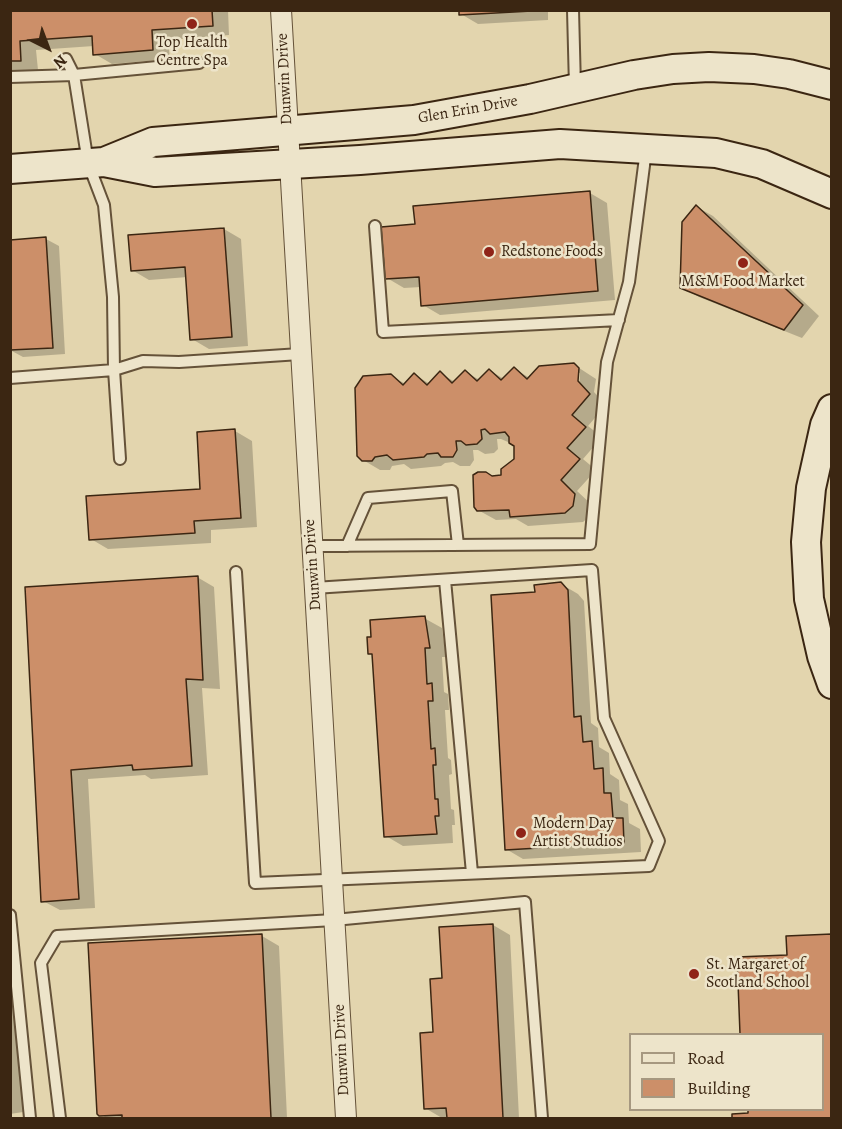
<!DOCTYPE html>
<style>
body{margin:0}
#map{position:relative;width:842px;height:1129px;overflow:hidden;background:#e3d5ae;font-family:Alegreya,serif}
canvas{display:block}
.frame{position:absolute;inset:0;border:12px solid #3b2612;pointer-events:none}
.legend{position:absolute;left:629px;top:1033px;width:195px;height:78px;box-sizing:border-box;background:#ede4ca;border:2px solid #a69880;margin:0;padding:8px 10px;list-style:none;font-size:18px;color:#3b2612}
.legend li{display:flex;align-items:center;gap:12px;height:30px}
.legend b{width:30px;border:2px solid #a69880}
.north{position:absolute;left:18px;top:18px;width:60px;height:60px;-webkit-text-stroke:4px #ede4ca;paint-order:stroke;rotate:138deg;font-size:16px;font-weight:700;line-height:24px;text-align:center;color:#3b2612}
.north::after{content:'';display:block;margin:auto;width:21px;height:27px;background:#3b2612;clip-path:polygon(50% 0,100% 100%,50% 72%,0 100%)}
</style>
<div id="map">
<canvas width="842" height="1129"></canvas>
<div class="frame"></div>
<ul class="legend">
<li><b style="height:8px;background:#ede4ca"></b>Road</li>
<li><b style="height:16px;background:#cc8f69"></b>Building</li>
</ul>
<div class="north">N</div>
</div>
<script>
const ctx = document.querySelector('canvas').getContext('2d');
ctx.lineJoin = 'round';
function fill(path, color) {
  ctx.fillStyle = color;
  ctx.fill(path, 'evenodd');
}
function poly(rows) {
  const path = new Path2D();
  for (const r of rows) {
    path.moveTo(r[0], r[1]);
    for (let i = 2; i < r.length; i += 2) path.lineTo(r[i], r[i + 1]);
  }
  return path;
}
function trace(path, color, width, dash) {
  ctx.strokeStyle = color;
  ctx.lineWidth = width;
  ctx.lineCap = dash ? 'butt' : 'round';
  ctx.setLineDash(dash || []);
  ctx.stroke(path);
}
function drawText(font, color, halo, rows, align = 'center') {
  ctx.font = font + ' Alegreya,serif';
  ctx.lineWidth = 5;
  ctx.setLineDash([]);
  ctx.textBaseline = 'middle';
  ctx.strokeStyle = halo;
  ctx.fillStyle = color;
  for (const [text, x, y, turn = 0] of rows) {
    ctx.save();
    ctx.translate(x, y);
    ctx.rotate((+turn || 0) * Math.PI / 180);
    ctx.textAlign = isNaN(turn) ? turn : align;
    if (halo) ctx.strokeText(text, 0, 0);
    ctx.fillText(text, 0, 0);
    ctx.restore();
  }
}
const shadow = poly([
 [10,10,228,10,229,35,168,40,170,59,112,64,95,54,94,46,36,50,38,70,10,72],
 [460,10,548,10,548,20,478,24,461,14],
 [590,193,607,203,615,300,440,315,423,305,421,287,404,288,387,278,416,225],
 [697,207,713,216,819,316,802,338,699,297,681,287],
 [224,229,241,239,248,346,209,349,192,339,188,277,149,280,132,270],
 [46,239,59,246,65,354,23,357,10,350],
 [573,364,596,379,594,392,606,405,588,426,602,437,583,459,596,470,577,491,592,505,590,516,583,522,528,526,516,519,496,520,478,510,493,478,503,477,515,460,515,445,501,439,497,439,498,449,494,453,485,454,478,450,473,450,474,460,470,466,460,466,453,462,445,463,441,466,411,469,404,464,392,466,390,470,380,470,363,460,390,376,406,384,415,375,430,384,440,373,455,382,465,372,480,380,489,370,504,379,514,369,530,378],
 [577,373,580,373,579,389],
 [235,431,252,441,257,527,211,530,211,543,108,549,91,539,202,490],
 [197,577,214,587,220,689,202,688,208,775,151,779,145,775,88,779,95,908,60,910,43,901,27,588],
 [561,584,578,594,584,601,591,723,598,728,599,747,609,753,610,774,619,780,620,800,628,804,629,823,640,829,641,852,523,859,506,849,537,594],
 [424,618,442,628,446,657,442,657,444,692,448,694,449,710,445,710,448,758,451,760,452,774,449,775,451,809,454,810,455,825,452,825,453,843,403,846,386,836,373,655,369,653],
 [493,925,510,935,519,1118,442,1118,425,1108,434,1033],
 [262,936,279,946,287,1118,107,1118,98,1113],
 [832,936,832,1118,734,1118,734,1115,750,1115,750,1110,822,1110,822,1034,742,1034,738,958,788,956],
 [10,946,30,1111,10,1114]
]);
const building = poly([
 [10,10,212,10,213,26,152,30,153,50,93,55,92,36,20,41,21,61,10,61,10,10],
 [459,10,532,10,532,11,459,15,459,10],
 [590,191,598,291,421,306,419,277,385,279,381,227,415,224,413,206,590,191],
 [696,205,803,305,784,330,680,288,682,222,696,205],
 [224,228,232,337,190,340,185,267,131,271,128,235,224,228],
 [46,237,53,348,10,350,10,240,46,237],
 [574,363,579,368,578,381,590,394,572,415,586,427,567,448,580,459,561,480,575,494,573,506,565,513,510,517,509,510,477,511,474,507,473,475,478,472,486,472,492,476,501,475,501,469,514,459,514,446,509,443,509,437,505,432,490,434,485,429,481,430,482,439,477,444,466,445,461,441,456,441,457,450,453,457,441,457,438,453,427,454,424,457,393,460,387,455,375,457,372,461,362,461,357,456,355,388,363,376,391,374,403,385,414,373,427,385,440,371,452,383,465,370,477,381,489,369,501,380,514,367,527,379,539,366,574,363],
 [235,429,241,518,194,521,195,533,89,540,86,496,200,489,197,432,235,429],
 [198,576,203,680,186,679,192,766,133,770,132,765,71,770,79,899,41,902,25,587,198,576],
 [561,582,568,590,574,717,581,716,583,742,592,741,594,769,603,768,604,793,611,793,613,818,623,818,624,843,505,850,491,595,535,592,534,585,561,582],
 [425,616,430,648,425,648,427,684,432,683,433,701,428,701,431,749,435,748,436,765,433,765,435,799,438,799,439,816,435,816,437,834,384,837,372,654,368,654,367,637,371,637,370,620,425,616],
 [493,924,503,1118,447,1118,446,1108,424,1109,420,1033,433,1032,430,979,442,978,439,927,493,924],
 [262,934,271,1118,122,1118,122,1115,99,1116,97,1114,88,943,262,934],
 [832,934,832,1118,732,1118,732,1114,748,1113,748,1110,822,1110,822,1034,740,1034,737,957,787,955,786,936,832,934]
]);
const lane = poly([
 [573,10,575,87],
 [66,59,74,75,88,163,104,205,113,297,114,370,120,459],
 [10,77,74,75,199,63],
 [375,226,383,332,619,320],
 [10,378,114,370,143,361,179,362,300,354],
 [312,546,590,544,607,362,629,282,646,150],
 [347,546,368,498,452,491,458,545],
 [236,572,255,883,649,866,659,841,604,718,592,570,314,588],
 [445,580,472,873],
 [10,915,30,1118],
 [60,1118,41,963,57,936,334,920,525,902,542,1118]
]);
const street = poly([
 [281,10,346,1118]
]);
const secondary = poly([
 [104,162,153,142,414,120,530,99,634,75,673,69,709,67,754,69,789,74,832,85],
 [10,169,104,162,155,172,360,160,560,144,716,153,762,164,832,194],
 [832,409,825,425,811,488,806,542,809,599,822,656,832,684]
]);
const markers = [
 [192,24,6,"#8f2418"],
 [489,252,6,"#8f2418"],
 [743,263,6,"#8f2418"],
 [521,833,6,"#8f2418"],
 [694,974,6,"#8f2418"]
];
const poiNames = [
 ["Top Health",192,43,"center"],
 ["Centre Spa",192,61,"center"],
 ["Redstone Foods",501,252],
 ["M&M Food Market",743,282,"center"],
 ["Modern Day",533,824],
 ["Artist Studios",533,842],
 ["St. Margaret of",706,965],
 ["Scotland School",706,983]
];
const streetNames = [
 ["Dunwin Drive",285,79,-93],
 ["Glen Erin Drive",468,110,-10],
 ["Dunwin Drive",313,565,-94],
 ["Dunwin Drive",342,1050,-93]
];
fill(shadow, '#0003');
fill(building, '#cc8f69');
trace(building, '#3b2612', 1.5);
trace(lane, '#655239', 14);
trace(street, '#655239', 22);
trace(secondary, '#3b2612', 32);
trace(lane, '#ede4ca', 10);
trace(street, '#ede4ca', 20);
trace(secondary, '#ede4ca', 28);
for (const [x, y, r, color] of markers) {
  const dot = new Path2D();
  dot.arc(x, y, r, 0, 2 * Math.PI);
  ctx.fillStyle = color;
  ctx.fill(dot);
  trace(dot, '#ede4ca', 2);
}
drawText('16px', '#3b2612', '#ede4ca', poiNames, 'left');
drawText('16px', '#3b2612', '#ede4ca', streetNames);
</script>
